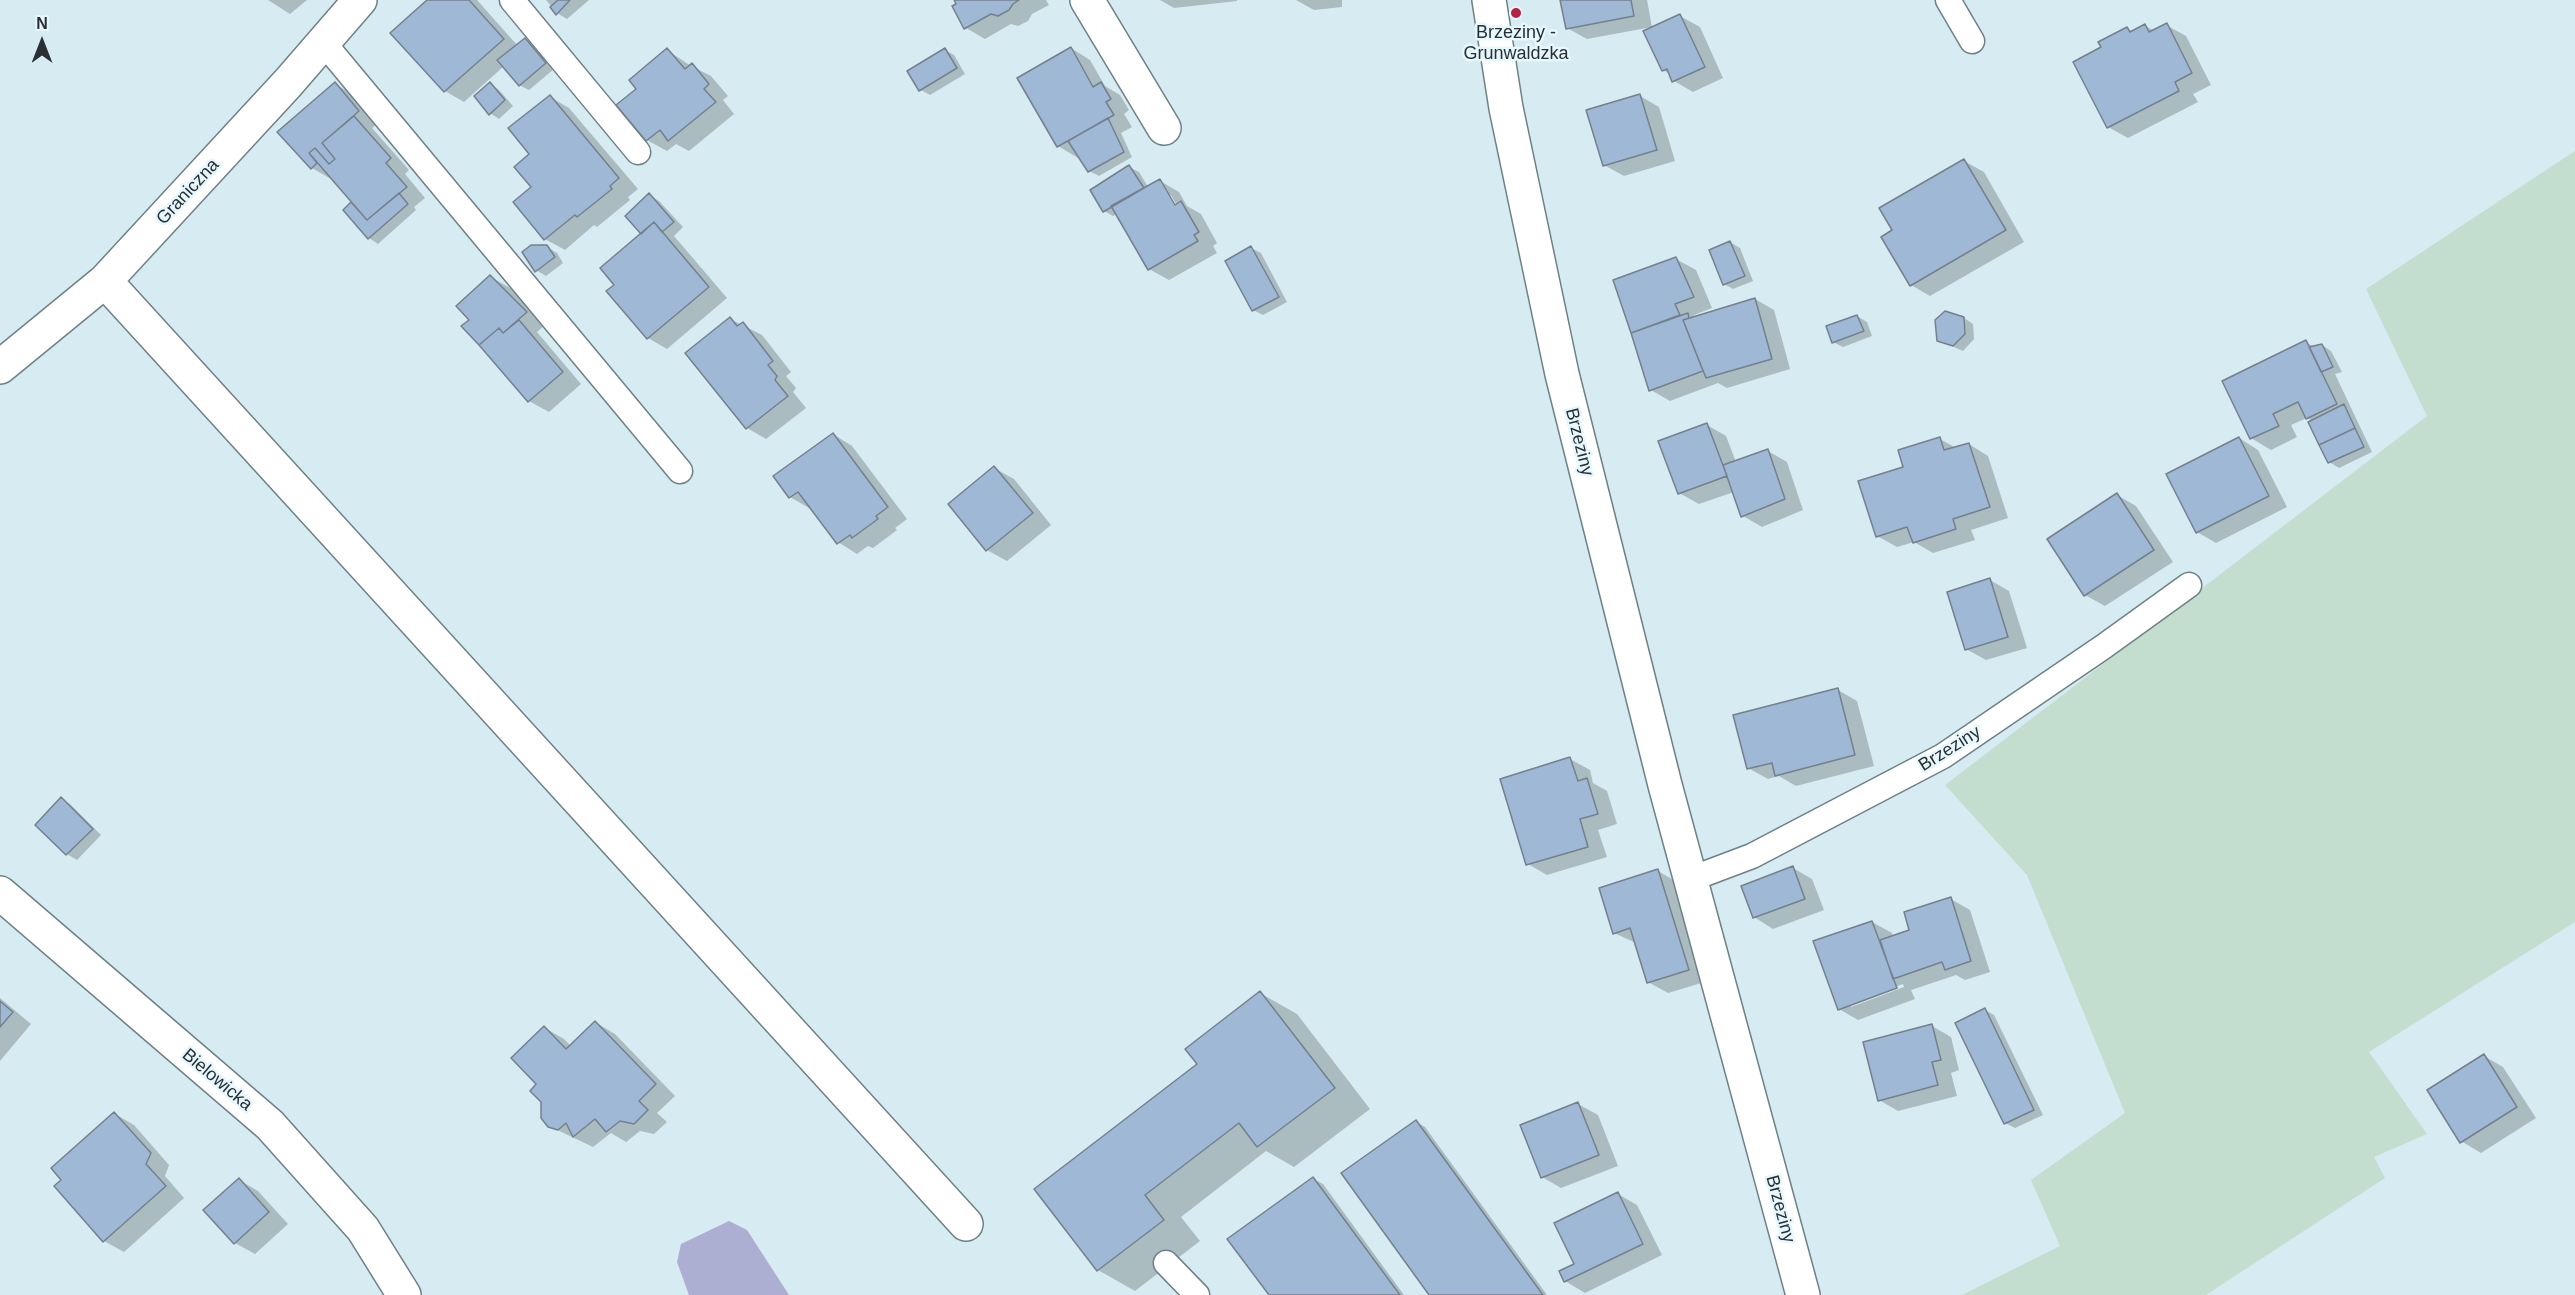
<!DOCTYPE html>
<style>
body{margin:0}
#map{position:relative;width:2575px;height:1295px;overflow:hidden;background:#d6ebf2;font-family:Helvetica,sans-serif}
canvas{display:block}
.north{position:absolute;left:12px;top:12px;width:60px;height:60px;-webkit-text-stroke:4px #e7f7fe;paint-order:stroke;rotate:0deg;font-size:16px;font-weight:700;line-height:24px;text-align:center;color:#293033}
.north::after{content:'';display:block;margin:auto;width:21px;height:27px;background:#293033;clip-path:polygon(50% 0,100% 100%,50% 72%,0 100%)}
</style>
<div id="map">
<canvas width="2575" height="1295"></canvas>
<div class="north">N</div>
</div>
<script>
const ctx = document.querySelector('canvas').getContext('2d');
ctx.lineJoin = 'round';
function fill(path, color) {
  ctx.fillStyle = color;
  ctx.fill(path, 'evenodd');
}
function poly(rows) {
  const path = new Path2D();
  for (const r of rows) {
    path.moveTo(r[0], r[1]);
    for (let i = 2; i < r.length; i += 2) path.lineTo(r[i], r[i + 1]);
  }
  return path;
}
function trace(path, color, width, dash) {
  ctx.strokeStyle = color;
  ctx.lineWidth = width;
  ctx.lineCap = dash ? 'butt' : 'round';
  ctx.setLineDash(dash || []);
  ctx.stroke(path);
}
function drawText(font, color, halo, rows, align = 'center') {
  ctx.font = font + ' Helvetica,sans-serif';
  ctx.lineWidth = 5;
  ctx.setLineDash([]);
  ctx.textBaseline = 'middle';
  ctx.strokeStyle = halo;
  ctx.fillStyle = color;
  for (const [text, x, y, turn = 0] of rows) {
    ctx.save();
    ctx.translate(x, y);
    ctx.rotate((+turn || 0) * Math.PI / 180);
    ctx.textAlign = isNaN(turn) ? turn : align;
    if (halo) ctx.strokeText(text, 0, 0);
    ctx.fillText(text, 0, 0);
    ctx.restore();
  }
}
const green = poly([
 [2575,151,2575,922,2369,1052,2427,1134,2374,1157,2385,1178,2206,1295,1962,1295,2060,1246,2031,1180,2125,1113,2027,875,1945,785,2427,416,2366,289]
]);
const water = poly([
 [729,1221,747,1230,789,1295,689,1295,677,1262,681,1244]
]);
const shadow = poly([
 [268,0,307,0,290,14],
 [429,0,477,0,518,46,525,40,535,45,554,69,529,90,519,85,504,66,464,102,445,91],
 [546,0,589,0,567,19,557,13],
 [956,0,1046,0,1049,5,1032,14,1028,21,1018,26,1011,24,985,39,966,28],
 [1160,0,1237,0,1237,1,1174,8],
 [1296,0,1342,0,1342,7,1314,10],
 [1562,0,1647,0,1652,27,1587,39,1567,28],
 [1680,16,1700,27,1723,78,1693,92,1674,81,1671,75,1663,70],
 [2166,25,2186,36,2211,85,2193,94,2198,102,2128,138,2108,127,2127,29,2133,32,2145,26,2155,31],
 [1071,48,1090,60,1105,86,1120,95,1129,110,1124,114,1132,127,1121,133,1132,157,1099,176,1089,171,1080,156,1078,158,1058,146,1019,79],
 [667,50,691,66,711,76,728,96,723,100,734,114,689,151,676,144,667,151,647,140,618,105,638,89],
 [945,50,954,55,965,74,930,95,921,90],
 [335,84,354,95,378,123,372,128,409,170,405,174,425,198,414,207,416,210,378,244,369,238,351,204,357,207,331,179,312,168,280,133],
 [490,84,499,90,513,106,499,119,490,113],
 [1640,96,1659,107,1675,161,1624,176,1604,165],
 [550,97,569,108,638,189,628,197,630,200,597,227,594,225,565,250,545,239,533,187,531,155],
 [1964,161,1984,172,2024,242,1930,296,1911,285,1894,231],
 [1129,167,1139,172,1148,187,1160,181,1179,192,1187,206,1201,214,1217,243,1213,246,1217,253,1169,280,1149,269,1117,214,1113,216,1104,211],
 [1167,195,1171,195,1180,211,1177,212],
 [649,195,659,201,683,227,674,236,727,298,667,349,648,338,616,285,642,234],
 [1730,242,1740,248,1753,281,1733,289,1724,284],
 [547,247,557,253,563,263,546,276,536,270],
 [1251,248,1261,253,1287,302,1263,315,1253,310],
 [1676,259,1696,270,1712,308,1694,315,1695,318,1755,299,1774,310,1790,369,1727,388,1718,383,1670,401,1651,390,1615,281],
 [491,277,510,288,546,324,537,332,581,384,549,412,529,401,471,320],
 [1857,316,1867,322,1872,336,1843,347,1833,342],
 [1964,318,1973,324,1974,339,1963,351,1938,340],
 [730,319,762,335,791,372,786,376,796,388,793,392,806,408,766,439,747,428],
 [2305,342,2315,347,2322,345,2331,351,2342,372,2335,374,2372,452,2339,468,2329,462,2313,421,2307,418,2291,425,2297,437,2271,450,2251,438,2224,381],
 [1707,425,1726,436,1736,462,1768,451,1787,462,1803,510,1762,527,1743,516,1734,492,1699,504,1679,493],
 [833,434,852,446,907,519,895,528,897,530,873,548,868,546,857,554,838,542,811,507,809,508,790,497],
 [2239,438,2258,450,2287,507,2216,543,2197,532],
 [1940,439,1956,448,1969,444,1988,456,2008,518,1971,530,1975,540,1933,553,1914,542,1897,547,1877,536],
 [994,468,1014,479,1051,525,1007,561,987,550,950,504],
 [2117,495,2136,506,2173,562,2105,606,2085,595,2049,539],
 [1990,580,2009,591,2027,648,1986,660,1966,649],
 [1838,690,1857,701,1874,766,1796,786,1779,776,1768,779,1748,768],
 [1570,759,1590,770,1593,783,1607,791,1617,824,1598,830,1607,857,1547,875,1528,864],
 [61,799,70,804,101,835,77,860,67,854,37,825],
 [1793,868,1812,879,1824,910,1773,929,1754,917],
 [1658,871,1677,882,1708,981,1668,993,1648,982,1636,943,1614,933],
 [1951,899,1970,910,1990,972,1965,980,1956,975,1911,990,1915,999,1858,1020,1839,1009,1872,922,1892,933,1893,937,1911,931],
 [1903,984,1904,987,1851,1007,1851,1003],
 [1260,993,1297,1014,1370,1109,1294,1167,1266,1151,1181,1217,1200,1241,1135,1291,1098,1270,1037,1189,1200,1064],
 [0,998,31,1024,0,1061],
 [1985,1010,1994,1015,2043,1115,2015,1128,2005,1123],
 [595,1022,615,1034,675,1096,657,1113,667,1122,654,1134,640,1131,626,1142,611,1133,593,1147,549,1126,538,1084,545,1028,564,1039,571,1046],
 [1932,1026,1951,1037,1959,1070,1951,1073,1957,1096,1898,1111,1879,1100],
 [2484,1056,2503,1067,2536,1118,2481,1153,2461,1141],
 [1578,1104,1598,1115,1618,1166,1561,1188,1542,1177],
 [115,1114,134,1125,169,1165,165,1176,184,1198,124,1252,104,1241],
 [1416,1122,1425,1127,1547,1295,1431,1295],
 [1313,1179,1323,1184,1404,1295,1271,1295],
 [239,1180,258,1191,288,1224,255,1254,235,1243],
 [1618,1194,1637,1205,1662,1255,1585,1293,1565,1281]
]);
const building = poly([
 [427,0,469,0,504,39,444,92,390,33,427,0],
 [558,0,570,0,556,15,550,7,558,0],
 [954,0,1019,0,1013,4,1009,10,998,16,991,14,964,29,952,6,956,4,954,0],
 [1560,0,1631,0,1634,16,1566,29,1560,0],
 [1680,14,1705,67,1672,82,1667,69,1662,71,1643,31,1680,14],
 [2167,23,2192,73,2175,82,2179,91,2107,128,2073,62,2101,47,2098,42,2127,27,2130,32,2145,24,2149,32,2167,23],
 [525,38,546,63,519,86,497,60,525,38],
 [1071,47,1093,87,1101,82,1111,99,1106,102,1114,115,1057,147,1017,78,1071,47],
 [667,48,685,69,692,63,709,84,704,89,716,102,668,141,660,130,646,141,616,105,636,89,629,80,667,48],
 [945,48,957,68,919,91,907,71,945,48],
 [335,82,359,111,322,143,335,159,329,164,315,148,309,153,317,163,311,169,277,132,335,82],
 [490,82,505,100,489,115,474,96,490,82],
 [1640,94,1657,150,1603,166,1586,110,1640,94],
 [550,95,619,178,610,186,612,189,577,217,575,215,544,240,513,202,531,187,514,167,529,154,508,128,550,95],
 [354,116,391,158,386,163,407,187,367,220,309,153,315,148,329,164,335,159,322,143,354,116],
 [1108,118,1124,152,1088,172,1068,141,1108,118],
 [1964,159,2006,230,1910,286,1881,237,1892,230,1879,208,1964,159],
 [1129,165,1144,188,1103,212,1090,190,1129,165],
 [1160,179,1175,205,1181,201,1199,232,1194,235,1198,241,1148,270,1111,206,1160,179],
 [399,193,408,204,368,239,343,210,351,202,367,220,399,193],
 [649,193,674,222,662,232,654,222,641,234,625,216,649,193],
 [654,222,709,287,647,339,606,291,614,285,600,268,654,222],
 [1730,241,1745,276,1723,285,1709,250,1730,241],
 [531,245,547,245,555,257,535,272,522,252,531,245],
 [1251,246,1279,297,1252,311,1225,261,1251,246],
 [1676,257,1694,297,1675,304,1680,315,1631,333,1613,280,1676,257],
 [490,275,527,312,503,333,499,328,479,345,461,326,469,320,456,306,490,275],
 [1755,298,1772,359,1706,378,1683,320,1755,298],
 [1945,311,1964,317,1965,334,1953,346,1937,341,1935,320,1945,311],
 [1688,313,1689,318,1683,320,1703,371,1649,391,1631,333,1688,313],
 [1857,315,1864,331,1832,343,1826,326,1857,315],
 [730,317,737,326,743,322,773,361,768,365,777,376,775,380,788,396,746,429,685,353,730,317],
 [519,320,563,372,528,402,479,345,499,328,503,333,519,320],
 [2306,340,2337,404,2306,419,2298,402,2273,414,2279,426,2250,439,2222,381,2306,340],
 [2322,344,2333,367,2321,372,2309,347,2322,344],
 [2344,404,2355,428,2319,445,2308,422,2344,404],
 [1707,423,1727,476,1678,494,1658,441,1707,423],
 [2355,428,2364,447,2328,463,2319,445,2355,428],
 [833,433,888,507,876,516,878,519,852,538,850,535,837,544,798,492,789,498,773,476,833,433],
 [1940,437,1944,450,1969,443,1990,507,1953,519,1956,529,1913,543,1907,527,1876,537,1858,481,1903,467,1898,450,1940,437],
 [2239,437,2269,496,2196,533,2166,474,2239,437],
 [1768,449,1785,499,1741,517,1723,465,1768,449],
 [994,466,1033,513,986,551,948,504,994,466],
 [2117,493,2154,550,2084,596,2047,539,2117,493],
 [1990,578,2008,637,1965,650,1947,592,1990,578],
 [1838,688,1855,755,1775,776,1772,763,1747,769,1733,715,1838,688],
 [1570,757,1578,781,1587,778,1598,814,1580,819,1588,847,1526,865,1500,779,1570,757],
 [61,797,93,829,66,855,35,825,61,797],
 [1793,866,1805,899,1753,918,1741,886,1793,866],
 [1658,869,1689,970,1647,983,1630,928,1613,934,1599,888,1658,869],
 [1951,897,1971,961,1945,970,1942,962,1893,979,1880,940,1909,930,1904,912,1951,897],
 [1872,921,1897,988,1838,1010,1813,941,1872,921],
 [1260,991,1335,1088,1257,1147,1239,1123,1145,1195,1164,1220,1097,1271,1034,1189,1197,1064,1185,1049,1260,991],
 [0,1001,13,1012,0,1027,0,1001],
 [1985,1008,2034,1110,2004,1124,1955,1023,1985,1008],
 [595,1021,656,1084,639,1101,648,1110,634,1124,620,1121,606,1132,595,1119,573,1137,566,1123,558,1130,548,1127,541,1118,541,1102,530,1091,536,1084,511,1058,544,1026,566,1049,595,1021],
 [1932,1024,1941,1060,1932,1062,1938,1085,1878,1101,1863,1042,1932,1024],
 [2484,1054,2517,1107,2460,1143,2427,1090,2484,1054],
 [1578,1102,1599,1155,1541,1178,1520,1125,1578,1102],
 [114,1112,151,1153,146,1164,166,1186,103,1242,54,1186,61,1180,51,1168,114,1112],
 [1416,1120,1543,1295,1429,1295,1341,1173,1416,1120],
 [1313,1177,1400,1295,1269,1295,1227,1239,1313,1177],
 [239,1178,269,1212,234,1244,203,1210,239,1178],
 [1618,1192,1643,1244,1564,1282,1559,1271,1574,1264,1554,1223,1618,1192]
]);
const service = poly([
 [512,0,638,152],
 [1948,0,1972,41],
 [323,42,680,471],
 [1691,879,1752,856,1943,756,2103,647,2189,585],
 [1166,1263,1197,1295]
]);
const minor = poly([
 [1087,0,1164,128],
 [1489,0,1506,108,1562,374,1665,785,1803,1295],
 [105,281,966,1224],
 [0,367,105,281,288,83,360,0],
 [0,893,270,1125,363,1229,404,1295]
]);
const markers = [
 [1516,13,6,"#b42242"]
];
const poiNames = [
 ["Brzeziny -",1516,33],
 ["Grunwaldzka",1516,54]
];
const streetNames = [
 ["Graniczna",188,192,-47],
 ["Brzeziny",1579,442,76],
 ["Brzeziny",1950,749,-32],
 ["Bielowicka",217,1080,40],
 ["Brzeziny",1780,1209,75]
];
fill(green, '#c3dece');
fill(water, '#acaed2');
fill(shadow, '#0003');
fill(building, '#9eb8d6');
trace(building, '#75808d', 1.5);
trace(service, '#6e8187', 27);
trace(minor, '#6e8187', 36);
trace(service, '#fff', 24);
trace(minor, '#fff', 33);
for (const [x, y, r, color] of markers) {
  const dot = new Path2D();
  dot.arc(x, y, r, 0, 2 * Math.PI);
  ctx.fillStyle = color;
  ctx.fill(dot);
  trace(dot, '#e7f7fe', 2);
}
drawText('18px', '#293033', '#e7f7fe', poiNames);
drawText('18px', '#293033', '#e7f7fe', streetNames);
</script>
